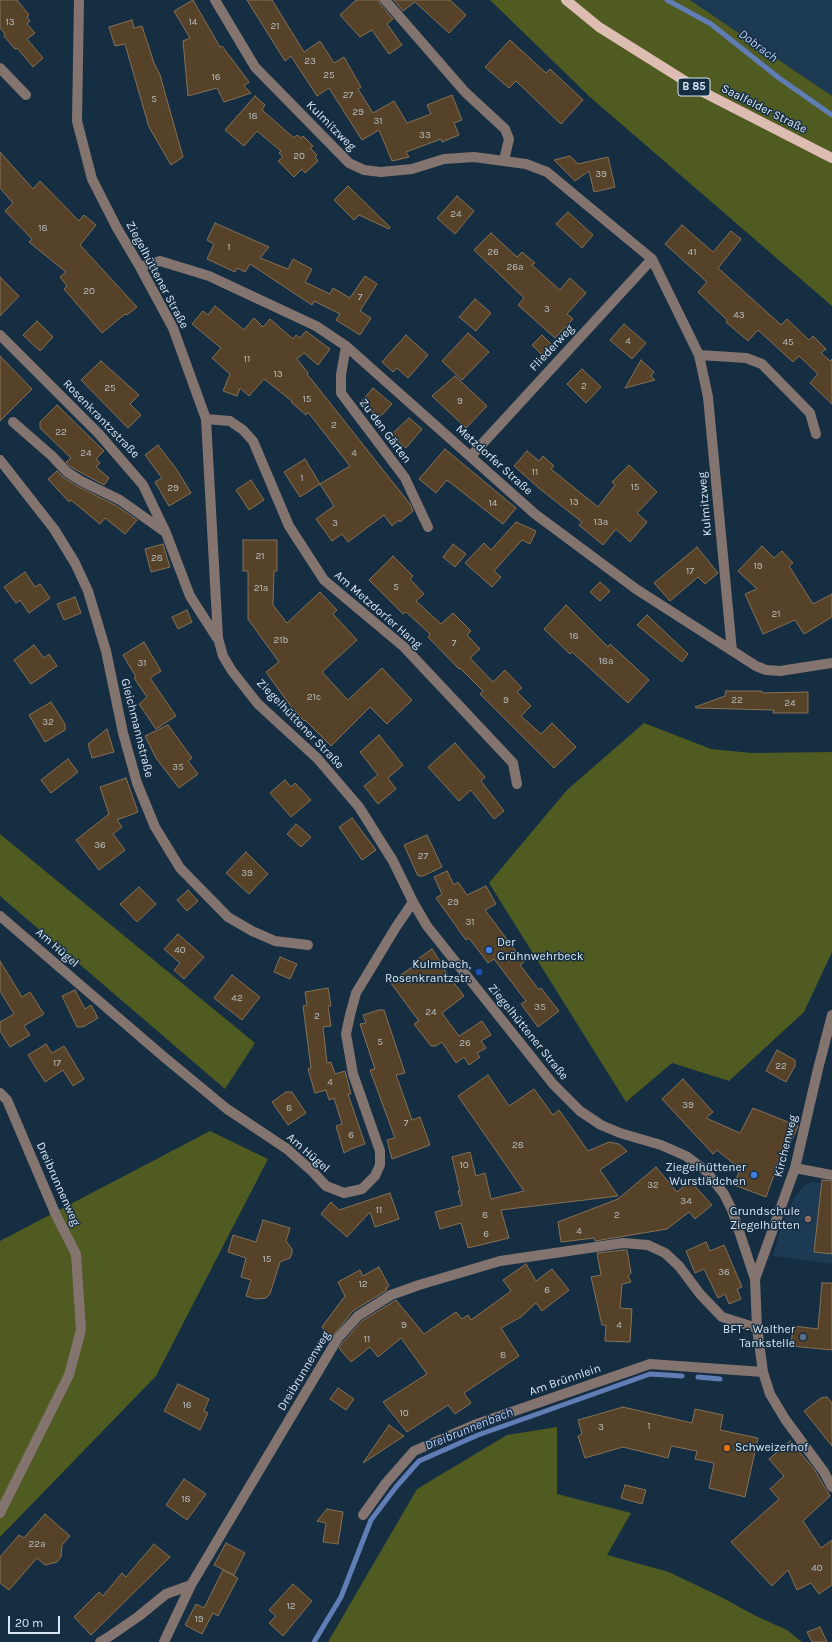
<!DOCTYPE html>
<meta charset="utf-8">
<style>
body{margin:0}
#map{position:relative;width:832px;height:1642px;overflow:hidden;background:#162e42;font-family:Karla,sans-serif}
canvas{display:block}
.scale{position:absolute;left:8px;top:1616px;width:52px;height:18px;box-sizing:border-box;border:2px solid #d9e7f4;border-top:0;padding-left:5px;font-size:12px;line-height:14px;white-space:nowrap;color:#d9e7f4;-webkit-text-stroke:3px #162e42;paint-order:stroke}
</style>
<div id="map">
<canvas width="832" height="1642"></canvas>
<div class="scale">20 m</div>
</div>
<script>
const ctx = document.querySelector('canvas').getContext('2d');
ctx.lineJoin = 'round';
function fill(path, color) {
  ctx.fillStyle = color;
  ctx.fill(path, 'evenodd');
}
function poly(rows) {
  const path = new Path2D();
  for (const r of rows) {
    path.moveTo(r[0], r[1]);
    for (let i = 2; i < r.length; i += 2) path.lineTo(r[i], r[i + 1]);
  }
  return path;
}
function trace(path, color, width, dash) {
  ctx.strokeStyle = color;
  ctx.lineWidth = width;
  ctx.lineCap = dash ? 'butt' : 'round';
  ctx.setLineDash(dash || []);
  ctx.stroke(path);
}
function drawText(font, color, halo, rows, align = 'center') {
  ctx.font = font + ' Karla,sans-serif';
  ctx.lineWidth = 3;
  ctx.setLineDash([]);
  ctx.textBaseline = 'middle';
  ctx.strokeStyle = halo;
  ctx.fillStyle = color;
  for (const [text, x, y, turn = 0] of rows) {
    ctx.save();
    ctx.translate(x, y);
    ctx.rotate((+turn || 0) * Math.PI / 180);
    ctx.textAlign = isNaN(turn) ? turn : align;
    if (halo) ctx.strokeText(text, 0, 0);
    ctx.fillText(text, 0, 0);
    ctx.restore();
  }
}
const built = poly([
 [690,0,832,0,832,96],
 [810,1182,832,1184,832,1264,773,1256,781,1229,793,1200,803,1187]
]);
const green = poly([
 [490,0,690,0,832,96,832,306,590,97],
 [644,723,711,749,751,753,832,752,832,952,804,1012,729,1081,672,1063,626,1102,489,883,567,790],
 [0,834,255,1043,225,1089,0,896],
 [210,1131,268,1159,156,1376,0,1537,0,1241],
 [557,1427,557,1494,631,1513,607,1555,669,1572,721,1597,756,1616,787,1630,802,1642,328,1642,417,1489,507,1435]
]);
const stream = poly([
 [667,0,711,24,779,78,832,115],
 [698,1377,720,1379],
 [314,1642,341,1597,371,1520,396,1487,419,1461,478,1435,650,1374,682,1376]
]);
const building = poly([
 [0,0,17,0,29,15,27,17,30,21,27,24,35,33,27,39,43,58,33,67,17,48,15,49,4,36,5,34,0,28,0,0],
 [193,0,220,47,222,46,249,82,244,86,251,93,224,102,217,88,188,96,183,41,190,38,174,11,193,0],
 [247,0,272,0,304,52,320,41,334,63,344,57,361,87,358,89,373,113,394,101,407,123,431,114,427,105,452,95,462,120,454,123,459,135,442,142,441,139,406,152,409,157,392,161,379,130,362,140,329,88,317,96,291,56,285,61,247,0],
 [356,0,379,0,380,4,393,19,387,24,402,45,389,54,372,30,360,37,340,15,356,0],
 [394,0,450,0,466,15,449,33,415,2,403,11,394,0],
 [132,20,134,28,142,26,154,63,160,75,183,157,171,165,149,127,125,44,115,46,109,27,132,20],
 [510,40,546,73,550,69,583,100,561,124,516,81,509,88,485,67,510,40],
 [255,96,265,105,262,110,294,138,297,135,301,138,303,136,313,146,310,148,317,155,315,157,318,161,305,173,302,169,294,177,278,161,283,157,279,153,281,151,257,131,244,146,225,130,255,96],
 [0,152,33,189,40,181,79,221,84,215,96,225,80,245,137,307,127,315,125,314,102,333,64,289,67,286,60,277,66,272,29,242,32,239,5,211,13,203,0,188,0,152],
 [570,156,578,164,608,157,615,187,594,192,589,171,575,181,554,160,570,156],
 [348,186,390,227,389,229,359,215,354,220,334,200,348,186],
 [457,196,474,211,455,234,437,218,457,196],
 [568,212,593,235,582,248,556,224,568,212],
 [215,223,269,247,260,258,288,269,293,259,312,269,305,282,330,294,333,288,350,298,365,276,377,284,360,311,371,318,360,335,336,320,340,314,314,301,312,305,250,264,245,272,237,268,235,272,207,259,214,244,207,240,215,223],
 [682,225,713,252,731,231,741,239,718,268,781,325,787,319,809,340,813,336,826,349,821,353,830,361,832,359,832,404,810,383,818,374,799,356,793,362,758,330,748,341,726,322,727,320,698,292,707,282,665,244,682,225],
 [491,233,517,257,522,252,535,263,532,265,560,290,570,278,586,293,567,314,573,319,555,338,518,305,524,298,474,250,491,233],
 [0,277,19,296,0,316,0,277],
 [475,299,491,313,476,331,459,317,475,299],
 [215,306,244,330,254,318,263,327,270,319,293,339,296,335,300,338,306,331,330,349,318,365,304,353,297,359,308,373,307,374,410,504,413,511,400,522,399,520,392,526,384,515,348,542,342,534,332,541,316,519,334,506,320,484,350,466,308,412,306,415,291,402,292,401,264,379,249,396,240,388,237,396,223,391,230,374,212,358,221,348,192,324,203,311,208,315,215,306],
 [37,321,53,337,40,351,23,335,37,321],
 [624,324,646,343,632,359,610,340,624,324],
 [468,333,489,352,462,380,442,361,468,333],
 [406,335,428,355,408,378,397,368,393,372,382,362,406,335],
 [542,335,552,345,542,355,532,345,542,335],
 [0,356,32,389,0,421,0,356],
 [641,360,654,372,651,376,655,380,625,388,641,360],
 [101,361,139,395,130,404,141,415,128,428,81,380,101,361],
 [582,369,601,387,586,403,567,384,582,369],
 [455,376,487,406,466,428,432,396,455,376],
 [373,388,392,404,379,418,361,402,373,388],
 [57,405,104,451,96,459,100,463,96,467,109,478,104,485,71,467,66,462,71,458,40,428,40,422,57,405],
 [409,418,422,429,406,448,391,435,409,418],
 [158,445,177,470,191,493,169,506,155,482,162,478,145,455,158,445],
 [445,449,516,508,503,524,447,480,436,493,419,479,445,449],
 [527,451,539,461,543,456,554,466,551,469,598,507,615,485,612,482,629,465,657,492,637,513,647,522,630,542,616,529,603,545,579,525,582,522,540,489,514,466,527,451],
 [305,459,320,484,300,497,284,472,305,459],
 [57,471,63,477,77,486,117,506,137,520,125,534,105,518,100,524,71,500,69,502,48,479,57,471],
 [251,480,264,500,249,510,236,490,251,480],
 [516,522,536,531,530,544,522,540,494,571,501,577,492,587,465,563,484,543,491,550,516,522],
 [243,540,277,540,277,571,274,571,273,605,287,623,320,592,337,610,333,614,357,640,322,672,348,700,382,668,412,700,387,724,370,707,331,746,305,720,304,721,289,704,266,672,279,662,248,619,248,571,243,571,243,540],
 [163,544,170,567,151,572,145,549,163,544],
 [453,544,466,554,455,567,443,557,453,544],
 [762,546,774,558,782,551,793,563,789,566,813,604,832,594,832,617,804,634,795,620,763,634,745,594,757,589,738,571,762,546],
 [697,547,718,573,705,584,698,577,670,601,654,583,697,547],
 [393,556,413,576,410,579,424,594,416,601,441,624,453,613,471,631,467,635,480,649,470,658,493,682,505,670,522,688,517,692,531,706,521,716,541,734,552,723,576,747,554,768,480,694,483,691,460,668,459,669,428,637,430,634,406,612,403,614,369,580,393,556],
 [25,572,35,587,40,584,50,598,29,613,20,600,16,603,4,587,25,572],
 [600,582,610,591,600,601,590,592,600,582],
 [75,597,81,613,64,620,57,604,75,597],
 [566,605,608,647,610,644,649,680,628,703,572,652,570,654,544,629,566,605],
 [187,610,192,622,178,629,172,617,187,610],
 [647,615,688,654,682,662,637,625,647,615],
 [144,642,161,671,150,678,176,716,156,729,139,704,147,697,134,678,136,677,123,655,144,642],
 [34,645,44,658,49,654,57,666,31,684,14,660,34,645],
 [726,691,762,691,762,693,808,692,808,713,773,713,774,710,696,708,695,707,725,696,726,691],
 [51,702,65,724,65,730,45,742,29,715,51,702],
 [168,725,192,758,188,761,198,774,179,788,156,758,145,736,168,725],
 [107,729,114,752,92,758,88,744,107,729],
 [379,735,403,765,388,778,396,789,378,804,364,786,378,775,360,752,379,735],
 [455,743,485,777,481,781,504,811,494,819,471,790,459,801,428,767,455,743],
 [68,759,78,772,51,793,41,780,68,759],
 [126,778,138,812,117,820,122,827,113,834,125,850,99,870,76,840,109,814,100,787,126,778],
 [285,780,291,787,295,783,311,800,291,817,270,793,285,780],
 [352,818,376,850,362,860,339,827,352,818],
 [296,824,311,837,301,847,287,834,296,824],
 [427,835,442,867,423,876,418,876,404,845,427,835],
 [246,852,268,874,249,894,226,873,246,852],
 [447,871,454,885,458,882,467,895,486,886,496,904,485,910,524,962,520,965,539,990,541,988,559,1011,538,1027,521,1004,526,1001,494,959,488,963,469,938,466,940,436,898,442,894,434,877,447,871],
 [139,887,156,904,137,922,120,904,139,887],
 [188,890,198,901,187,911,177,900,188,890],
 [178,934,204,957,184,979,174,970,180,963,164,949,178,934],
 [432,949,443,966,442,967,464,996,442,1013,459,1036,482,1021,491,1035,481,1041,486,1048,477,1053,480,1057,469,1065,464,1057,456,1063,442,1042,436,1046,431,1046,414,1024,419,1021,390,982,414,966,412,963,432,949],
 [280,957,297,964,290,979,274,972,280,957],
 [0,961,22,997,30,992,44,1014,24,1026,30,1035,10,1047,0,1031,0,1022,14,1014,0,991,0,961],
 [232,975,260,997,242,1020,214,998,232,975],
 [328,988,331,1006,328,1006,331,1026,323,1027,327,1063,331,1062,335,1074,345,1071,351,1094,348,1094,365,1144,351,1149,344,1153,336,1126,342,1124,334,1098,329,1100,326,1090,315,1093,308,1069,311,1068,303,1006,307,1005,305,992,328,988],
 [75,990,85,1009,91,1005,98,1018,83,1027,77,1027,62,996,75,990],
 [379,1010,384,1010,405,1073,396,1075,412,1120,420,1117,430,1145,392,1159,387,1140,395,1138,370,1070,375,1069,360,1024,366,1023,363,1015,379,1010],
 [46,1044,52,1053,64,1046,84,1079,73,1086,63,1070,45,1082,28,1055,46,1044],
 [777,1050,795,1060,795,1066,786,1082,766,1071,777,1050],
 [488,1075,509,1106,534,1089,553,1115,559,1110,588,1151,609,1142,619,1144,627,1151,600,1170,618,1196,501,1210,509,1238,468,1248,461,1223,440,1229,435,1212,462,1205,458,1191,460,1191,452,1157,470,1152,476,1176,485,1173,491,1199,524,1191,458,1096,488,1075],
 [683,1079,713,1112,706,1118,740,1133,753,1108,798,1126,790,1144,786,1142,766,1197,734,1185,740,1169,717,1150,713,1154,662,1099,683,1079],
 [286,1092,292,1092,306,1113,288,1125,272,1102,286,1092],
 [656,1167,677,1192,687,1184,693,1184,712,1205,695,1219,689,1212,667,1229,595,1241,594,1238,561,1242,558,1222,618,1199,656,1167],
 [822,1180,832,1181,832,1254,814,1252,822,1180],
 [390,1193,399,1219,375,1227,370,1212,347,1237,321,1214,331,1202,339,1210,390,1193],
 [263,1220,290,1228,286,1241,292,1249,292,1253,290,1258,280,1262,270,1294,266,1298,256,1299,246,1296,251,1280,241,1277,246,1258,228,1252,233,1235,256,1242,263,1220],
 [706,1242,710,1251,724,1245,742,1287,737,1289,741,1299,729,1304,725,1294,718,1298,704,1269,695,1273,686,1251,706,1242],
 [623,1250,627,1250,631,1273,628,1276,631,1282,622,1284,620,1308,632,1309,630,1342,605,1341,606,1325,602,1325,591,1277,601,1275,597,1253,623,1250],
 [526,1264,536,1281,552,1269,569,1290,542,1311,536,1303,521,1317,501,1328,519,1356,464,1393,471,1403,455,1414,448,1405,407,1432,383,1402,427,1374,401,1338,378,1357,370,1347,351,1362,339,1348,343,1342,362,1321,396,1300,424,1334,456,1312,462,1319,468,1315,471,1320,511,1291,503,1280,526,1264],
 [379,1267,389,1286,386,1288,387,1290,353,1311,331,1338,322,1327,345,1296,338,1282,360,1270,363,1276,379,1267],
 [822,1283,832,1283,832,1350,791,1346,793,1326,818,1329,822,1283],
 [178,1384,209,1399,204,1411,208,1413,200,1430,164,1411,178,1384],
 [338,1388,354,1399,346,1410,330,1399,338,1388],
 [827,1397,832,1403,832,1446,804,1411,821,1398,827,1397],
 [623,1407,692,1423,695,1409,723,1415,720,1430,758,1438,745,1497,709,1488,714,1463,695,1459,697,1451,671,1446,668,1458,623,1447,585,1458,578,1436,582,1434,578,1420,623,1407],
 [389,1425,404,1436,363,1463,389,1425],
 [790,1441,814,1469,830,1496,803,1521,821,1548,832,1540,832,1585,819,1594,811,1583,797,1590,788,1570,772,1586,731,1542,779,1499,770,1489,784,1476,769,1459,790,1441],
 [184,1479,206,1494,187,1520,166,1505,184,1479],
 [625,1485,646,1490,642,1504,621,1498,625,1485],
 [327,1509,343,1512,338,1544,323,1542,326,1523,317,1521,327,1509],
 [45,1514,70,1536,62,1545,61,1557,57,1562,45,1565,37,1558,9,1590,0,1583,0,1557,19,1535,24,1538,45,1514],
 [226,1543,245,1553,234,1575,214,1565,226,1543],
 [154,1544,170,1557,91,1635,74,1617,99,1592,103,1596,122,1573,126,1577,154,1544],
 [223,1570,238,1578,218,1616,213,1613,202,1634,185,1625,196,1604,204,1608,223,1570],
 [293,1584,312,1601,283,1636,269,1623,276,1616,269,1610,293,1584],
 [820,1627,827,1642,812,1642,807,1632,820,1627]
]);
const minor = poly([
 [79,0,77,121,92,179,117,228,140,267,173,328,206,419,218,638,223,656,232,671,258,704,317,758,359,807,393,861,413,902,427,926,553,1084,580,1111,601,1125,620,1133,661,1145,686,1156,706,1171,724,1194,732,1210,755,1279,757,1328,763,1372,770,1394,785,1419,824,1472,832,1487],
 [215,0,255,67,349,163,364,170,381,172,412,169,444,159,474,157,526,164,547,172,652,259,699,355,708,397,732,651],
 [385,0,465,92,505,129,509,139,504,160],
 [0,68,26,95],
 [140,267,160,261,209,276,316,326,346,346,535,514,636,589,756,666,766,670,780,671,832,663],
 [0,335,99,434,143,485,166,533,190,596,217,638],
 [346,346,341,375,341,393,405,478,428,527],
 [699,355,746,358,762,364,810,413,816,434],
 [206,419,230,421,243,430,253,441,289,526,324,580,404,647,513,763,517,784],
 [13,422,52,456,67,472,81,481,120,500,165,532],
 [471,456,652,259],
 [0,460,54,529,75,563,88,591,106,651,123,733,137,783,155,827,180,868,228,917,252,931,275,941,308,945],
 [0,916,164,1057,227,1109,287,1149,313,1172,326,1186,344,1193,362,1189,375,1176,380,1165,380,1151,353,1074,346,1034,350,1015,356,993,396,927,413,902],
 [0,1093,7,1100,56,1215,76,1254,81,1330,69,1375,0,1513],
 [795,1168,832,1175],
 [755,1279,795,1168,818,1069,832,1015],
 [363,1515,386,1483,414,1451,474,1425,650,1364,763,1372],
 [100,1642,107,1638,139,1616,166,1594,191,1585],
 [164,1642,191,1585,338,1338,358,1316,391,1295,419,1285,500,1261,623,1243,648,1245,665,1253,679,1266,700,1294,722,1317,757,1328]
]);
const major = poly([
 [566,0,599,27,701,91,832,158]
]);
const markers = [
 [489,950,4,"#3f7fe0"],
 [479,972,4,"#1a4fb4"],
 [754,1175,4,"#3f7fe0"],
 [808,1219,4,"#8d6e63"],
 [803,1337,4,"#5c6f8a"],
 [727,1448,4,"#e8710a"]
];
const numberNames = [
 ["13",10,22],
 ["14",193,22],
 ["21",275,26],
 ["23",310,61],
 ["25",329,75],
 ["16",216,77],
 ["27",348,95],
 ["5",154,99],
 ["29",358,112],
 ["18",253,116],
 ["31",378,121],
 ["33",425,135],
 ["20",299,156],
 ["39",601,174],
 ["24",456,214],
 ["18",43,228],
 ["1",229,247],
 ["26",493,252],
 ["41",692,252],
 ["26a",515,267],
 ["20",89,291],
 ["7",360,297],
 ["3",547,309],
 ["43",739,315],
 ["4",628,341],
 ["45",788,342],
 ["11",247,359],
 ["13",278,374],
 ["2",584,386],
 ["25",110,388],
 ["15",307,399],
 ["9",460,401],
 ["2",334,425],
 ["22",61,432],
 ["24",86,453],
 ["4",354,453],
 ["11",535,472],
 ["1",302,478],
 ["15",635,487],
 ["29",173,488],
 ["13",574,502],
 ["14",493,503],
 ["13a",601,522],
 ["3",335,523],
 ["21",260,556],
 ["28",157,558],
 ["19",758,566],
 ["17",690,571],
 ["5",396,587],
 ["21a",261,588],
 ["21",776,614],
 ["18",574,636],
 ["21b",281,640],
 ["7",454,643],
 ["18a",606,661],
 ["31",142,663],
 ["21c",314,697],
 ["9",506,700],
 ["22",737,700],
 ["24",790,703],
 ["32",48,722],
 ["35",178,767],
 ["36",100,845],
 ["27",423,856],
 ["39",247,873],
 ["29",453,902],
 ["31",470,922],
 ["40",180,950],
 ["42",237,998],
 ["35",540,1007],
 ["24",431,1012],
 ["2",317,1016],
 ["5",380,1042],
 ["26",465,1043],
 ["17",57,1063],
 ["22",781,1066],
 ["4",330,1082],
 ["39",688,1105],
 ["8",289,1108],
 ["7",406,1123],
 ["6",351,1135],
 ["28",518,1145],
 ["10",464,1165],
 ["32",653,1185],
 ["34",686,1201],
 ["11",379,1210],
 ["8",485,1215],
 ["2",617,1215],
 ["4",579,1231],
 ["6",486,1234],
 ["15",267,1259],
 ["36",724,1272],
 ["12",363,1284],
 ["6",547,1290],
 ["9",404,1325],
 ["4",619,1325],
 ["11",367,1339],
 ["8",503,1355],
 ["16",187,1405],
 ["10",404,1413],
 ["1",649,1426],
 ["3",601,1427],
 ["18",186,1499],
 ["22a",37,1544],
 ["40",817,1568],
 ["12",291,1606],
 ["19",199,1619]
];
const shields = [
 [694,87,32]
];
const shieldNames = [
 ["B 85",694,87]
];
const streetNames = [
 ["Saalfelder Straße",764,109,27],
 ["Kulmitzweg",331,126,45],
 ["Ziegelhüttener Straße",157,275,62],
 ["Fliederweg",552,348,-47],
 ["Rosenkrantzstraße",101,419,46],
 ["Zu den Gärten",385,431,53],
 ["Metzdorfer Straße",494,460,42],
 ["Kulmitzweg",705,504,-95],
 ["Am Metzdorfer Hang",378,610,41],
 ["Ziegelhüttener Straße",300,724,46],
 ["Gleichmannstraße",137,728,76],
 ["Am Hügel",57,948,41],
 ["Ziegelhüttener Straße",528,1032,51],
 ["Kirchenweg",786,1146,-76],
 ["Am Hügel",308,1153,41],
 ["Dreibrunnenweg",58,1184,66],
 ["Dreibrunnenweg",304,1371,-59],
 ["Am Brünnlein",565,1380,-19]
];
const poiNames = [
 ["Der",497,943,"left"],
 ["Grühnwehrbeck",497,957,"left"],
 ["Kulmbach,",471,965],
 ["Rosenkrantzstr.",471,979],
 ["Ziegelhüttener",746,1168],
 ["Wurstlädchen",746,1182],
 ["Grundschule",800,1212],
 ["Ziegelhütten",800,1226],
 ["BFT - Walther",795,1330],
 ["Tankstelle",795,1344],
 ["Schweizerhof",735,1448,"left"]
];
const waterNames = [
 ["Dobrach",758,46,37],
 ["Dreibrunnenbach",469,1429,-22]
];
fill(built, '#1c3a52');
fill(green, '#505b22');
trace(stream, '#617db5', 5);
fill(building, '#554228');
trace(building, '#867156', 1);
trace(minor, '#84746f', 10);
trace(major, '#ddbcb2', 10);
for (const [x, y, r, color] of markers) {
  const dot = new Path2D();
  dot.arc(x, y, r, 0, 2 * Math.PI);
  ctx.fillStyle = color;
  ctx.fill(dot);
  trace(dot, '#162e42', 1.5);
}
drawText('10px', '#b8bec1', null, numberNames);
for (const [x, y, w] of shields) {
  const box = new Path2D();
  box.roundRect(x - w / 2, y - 9, w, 18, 3);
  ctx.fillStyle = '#162e42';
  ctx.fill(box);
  trace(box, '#d9e7f4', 1);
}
drawText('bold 11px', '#d9e7f4', null, shieldNames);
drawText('12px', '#d9e7f4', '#162e42', streetNames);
drawText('12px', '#d9e7f4', '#162e42', poiNames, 'right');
drawText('italic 13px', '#b5cdfe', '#162e42', waterNames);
</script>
